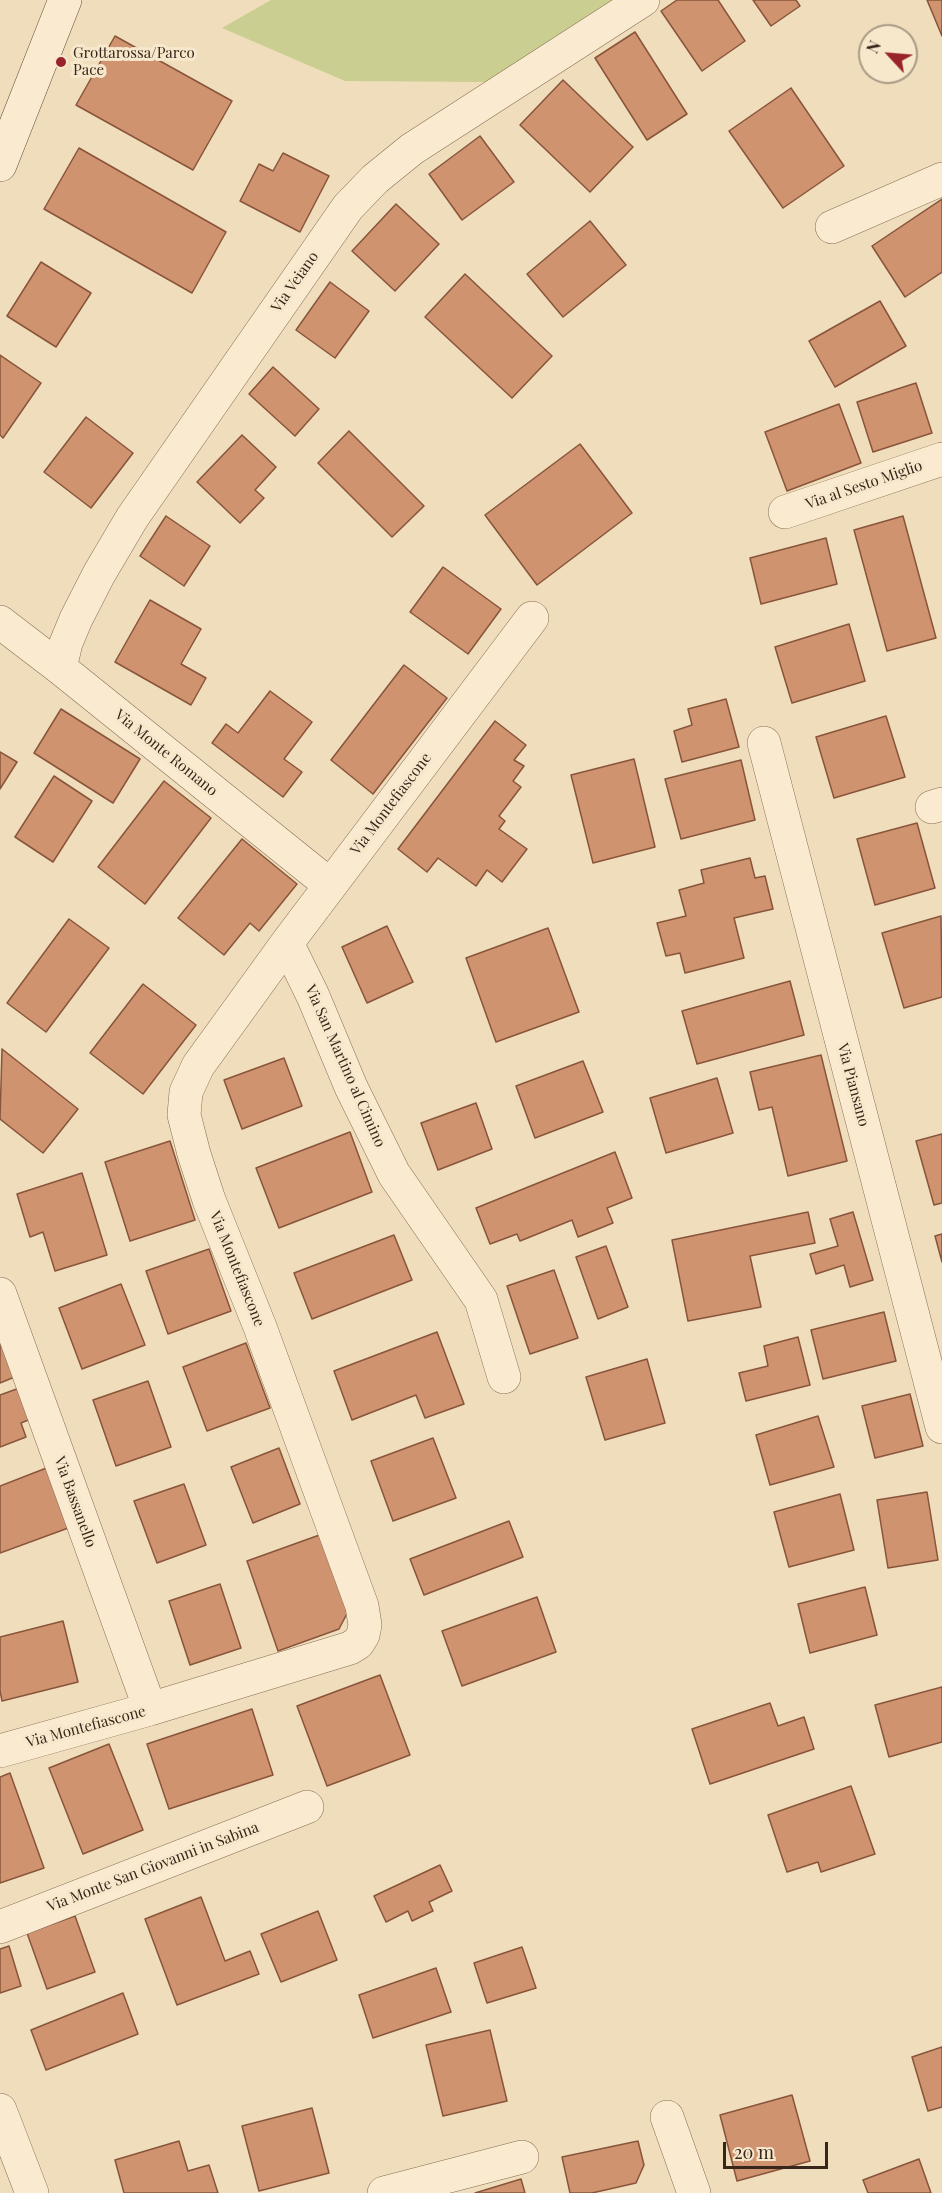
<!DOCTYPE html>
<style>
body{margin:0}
#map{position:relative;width:942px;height:2193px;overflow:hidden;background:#efddbc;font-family:"Playfair Display",serif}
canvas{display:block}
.north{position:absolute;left:858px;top:24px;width:60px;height:60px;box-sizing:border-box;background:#f7e8cc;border:2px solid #aa9a85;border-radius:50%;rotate:296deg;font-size:16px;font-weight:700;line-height:24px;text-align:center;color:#36261b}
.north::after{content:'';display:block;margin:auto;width:21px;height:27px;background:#99232a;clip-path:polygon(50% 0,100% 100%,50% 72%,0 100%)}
.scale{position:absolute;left:723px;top:2142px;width:105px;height:27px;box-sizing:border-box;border:3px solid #36261b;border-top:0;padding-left:8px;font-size:18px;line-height:21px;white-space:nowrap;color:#36261b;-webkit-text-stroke:4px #f7e8cc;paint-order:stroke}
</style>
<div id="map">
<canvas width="942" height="2193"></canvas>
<div class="north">N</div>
<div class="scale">20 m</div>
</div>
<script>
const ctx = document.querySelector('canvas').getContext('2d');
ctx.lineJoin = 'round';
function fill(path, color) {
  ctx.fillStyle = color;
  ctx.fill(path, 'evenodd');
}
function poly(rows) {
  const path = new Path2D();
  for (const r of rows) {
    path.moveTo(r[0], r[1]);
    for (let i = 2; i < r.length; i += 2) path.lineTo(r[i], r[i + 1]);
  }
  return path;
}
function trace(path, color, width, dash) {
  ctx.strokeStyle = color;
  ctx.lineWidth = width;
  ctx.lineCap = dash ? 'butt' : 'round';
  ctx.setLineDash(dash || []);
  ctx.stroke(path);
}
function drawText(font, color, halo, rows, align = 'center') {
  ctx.font = font + ' "Playfair Display",serif';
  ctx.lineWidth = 6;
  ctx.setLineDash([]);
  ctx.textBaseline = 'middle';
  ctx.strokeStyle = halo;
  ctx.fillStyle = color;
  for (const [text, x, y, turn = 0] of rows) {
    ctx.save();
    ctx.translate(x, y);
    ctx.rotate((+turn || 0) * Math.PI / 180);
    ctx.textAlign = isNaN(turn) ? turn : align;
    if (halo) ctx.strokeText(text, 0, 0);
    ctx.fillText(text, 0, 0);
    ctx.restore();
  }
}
const green = poly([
 [271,0,617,0,485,82,345,81,222,28]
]);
const building = poly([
 [677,0,718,0,745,41,702,71,661,11,677,0],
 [753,0,796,0,800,6,771,26,753,0],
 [927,0,942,0,942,36,927,0],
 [635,32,687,114,647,140,595,58,635,32],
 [115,36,232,101,193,170,76,105,115,36],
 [563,80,633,147,590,192,520,125,563,80],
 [791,88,844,166,783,208,729,131,791,88],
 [480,136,514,182,462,220,429,174,480,136],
 [79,148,226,232,192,293,44,209,79,148],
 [283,153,329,176,300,232,240,201,259,164,273,171,283,153],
 [942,199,942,272,905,297,872,246,942,199],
 [396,204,439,244,395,291,352,251,396,204],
 [590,221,626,265,563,317,527,274,590,221],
 [41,262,91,293,56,347,7,316,41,262],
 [465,274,552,356,512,398,425,317,465,274],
 [330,282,369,311,335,358,296,330,330,282],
 [880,301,906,346,835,387,809,341,880,301],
 [0,355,41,383,3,438,0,435,0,355],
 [273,367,319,409,295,436,249,394,273,367],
 [916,383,932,433,873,452,857,402,916,383],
 [839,404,861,463,787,491,765,432,839,404],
 [86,417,133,453,91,508,44,472,86,417],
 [349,431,424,506,392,537,318,463,349,431],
 [242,435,276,467,255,490,264,498,240,523,197,482,242,435],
 [580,444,632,513,537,585,485,515,580,444],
 [166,516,210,546,184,586,140,556,166,516],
 [903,516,936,638,887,651,854,530,903,516],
 [826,538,837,584,761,604,750,558,826,538],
 [443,567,501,609,468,654,410,612,443,567],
 [150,600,201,629,181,664,206,678,191,705,115,662,150,600],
 [849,624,865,681,792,703,775,647,849,624],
 [404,665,447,698,373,794,331,760,404,665],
 [270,691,312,722,284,759,302,772,283,797,212,743,226,724,238,733,270,691],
 [726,699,739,747,682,762,674,731,692,725,688,709,726,699],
 [61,709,140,759,113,803,34,753,61,709],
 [886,716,905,777,834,798,816,737,886,716],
 [495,721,526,745,514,760,524,766,513,781,521,787,499,816,505,821,499,829,527,849,502,882,487,870,476,886,438,858,427,872,398,849,495,721],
 [0,752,17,762,0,789,0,752],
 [634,759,655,847,593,863,571,775,634,759],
 [741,760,755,820,681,839,665,779,741,760],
 [54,776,92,801,53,862,15,837,54,776],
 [164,781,211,818,145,904,98,867,164,781],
 [917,823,935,888,875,905,857,839,917,823],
 [242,839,297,884,259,931,250,923,224,955,178,918,242,839],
 [750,858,755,878,765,876,773,909,734,918,744,958,685,973,680,953,666,956,657,923,686,916,679,890,704,883,701,870,750,858],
 [941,916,942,997,904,1008,882,933,941,916],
 [69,919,109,948,46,1032,7,1003,69,919],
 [387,926,413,982,367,1003,342,947,387,926],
 [548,928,579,1012,496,1042,466,958,548,928],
 [790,981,804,1035,697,1064,682,1011,790,981],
 [143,984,196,1025,143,1094,90,1053,143,984],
 [2,1049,78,1109,43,1153,0,1119,2,1049],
 [821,1055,847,1161,788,1176,772,1107,759,1110,750,1072,821,1055],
 [284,1058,302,1106,242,1129,224,1080,284,1058],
 [583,1061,603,1112,535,1138,516,1086,583,1061],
 [717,1078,733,1133,666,1153,650,1098,717,1078],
 [476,1103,492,1149,438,1170,421,1123,476,1103],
 [350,1132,372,1192,279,1228,256,1168,350,1132],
 [942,1134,942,1203,934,1205,916,1141,942,1134],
 [170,1141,195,1220,130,1241,105,1162,170,1141],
 [615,1152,632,1198,607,1208,613,1223,578,1237,572,1220,520,1241,517,1234,490,1244,476,1208,615,1152],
 [82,1173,107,1255,55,1271,43,1232,30,1237,17,1194,82,1173],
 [808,1212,815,1243,750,1256,761,1307,688,1321,672,1240,808,1212],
 [853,1212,873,1280,850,1287,844,1265,816,1274,810,1254,838,1246,830,1219,853,1212],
 [942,1234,942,1262,935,1236,942,1234],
 [394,1235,412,1280,312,1319,294,1273,394,1235],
 [606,1246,628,1307,598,1319,576,1257,606,1246],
 [209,1249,231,1311,168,1334,146,1271,209,1249],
 [554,1270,578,1338,530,1354,507,1286,554,1270],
 [121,1284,145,1345,82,1369,59,1308,121,1284],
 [884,1312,896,1361,823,1379,811,1330,884,1312],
 [0,1332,17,1376,0,1383,0,1332],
 [437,1332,464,1404,425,1418,416,1395,352,1420,334,1371,437,1332],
 [798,1337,810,1385,746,1401,739,1373,768,1366,764,1346,798,1337],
 [246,1343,270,1408,207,1431,183,1367,246,1343],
 [647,1359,665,1423,605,1440,586,1377,647,1359],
 [148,1381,171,1447,116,1466,93,1400,148,1381],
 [22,1387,33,1418,21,1423,26,1437,0,1447,0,1395,22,1387],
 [910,1394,923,1446,875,1458,862,1406,910,1394],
 [818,1416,834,1467,770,1485,756,1435,818,1416],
 [433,1438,456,1498,393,1521,371,1461,433,1438],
 [279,1448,300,1504,253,1523,231,1467,279,1448],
 [49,1467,71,1527,0,1553,0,1486,49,1467],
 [184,1484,206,1545,157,1563,134,1501,184,1484],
 [927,1492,938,1560,888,1568,877,1500,927,1492],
 [840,1494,854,1550,789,1567,774,1512,840,1494],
 [509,1521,523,1557,424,1595,410,1559,509,1521],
 [325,1533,351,1606,339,1629,278,1651,247,1561,325,1533],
 [220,1584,241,1648,190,1665,169,1601,220,1584],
 [865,1587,877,1635,810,1653,798,1604,865,1587],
 [537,1597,556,1652,462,1686,442,1631,537,1597],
 [63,1621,78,1682,2,1701,0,1691,0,1637,63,1621],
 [380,1675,410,1755,327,1786,297,1706,380,1675],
 [942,1687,942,1742,889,1757,875,1705,942,1687],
 [770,1703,778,1726,804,1717,814,1749,710,1784,692,1729,770,1703],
 [252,1709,273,1775,169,1809,147,1744,252,1709],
 [109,1744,143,1830,83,1854,49,1768,109,1744],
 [10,1773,44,1868,0,1883,0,1777,10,1773],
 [851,1786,875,1854,821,1872,818,1862,787,1872,768,1815,851,1786],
 [440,1865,452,1891,429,1902,433,1911,412,1921,408,1911,386,1922,374,1896,440,1865],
 [201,1897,225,1961,250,1951,259,1974,177,2005,145,1919,201,1897],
 [318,1911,337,1960,281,1982,261,1934,318,1911],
 [75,1916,95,1972,47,1989,27,1933,75,1916],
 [9,1946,21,1986,0,1993,0,1949,9,1946],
 [522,1947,536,1988,487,2003,474,1963,522,1947],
 [436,1968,451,2012,373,2038,359,1995,436,1968],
 [123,1993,138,2034,46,2070,31,2030,123,1993],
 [490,2030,507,2101,443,2116,426,2045,490,2030],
 [942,2047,942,2107,928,2111,912,2057,942,2047],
 [792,2095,810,2161,737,2181,720,2115,792,2095],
 [312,2108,329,2173,259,2191,242,2126,312,2108],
 [179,2141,188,2171,209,2165,218,2193,124,2193,115,2160,179,2141],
 [638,2141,644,2165,636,2183,592,2193,570,2193,562,2157,638,2141],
 [919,2159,931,2193,868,2193,863,2180,919,2159],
 [521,2179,525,2193,475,2193,521,2179]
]);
const street = poly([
 [832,227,942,179],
 [785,512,942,459],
 [0,622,60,668,330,885],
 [60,668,66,643,76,619,99,574,132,518,348,207,375,179,412,149,643,0],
 [764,743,942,1427],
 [932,807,942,804],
 [287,943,313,996,351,1087,394,1174,481,1300,504,1377],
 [0,1294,150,1709],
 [0,1751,150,1709,350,1648,358,1643,363,1635,365,1625,362,1606,260,1327,209,1200,194,1154,184,1115,186,1092,198,1066,287,943,532,618],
 [0,1927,307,1807],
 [0,2110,32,2193],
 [667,2117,694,2193],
 [384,2193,522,2157]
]);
const secondary = poly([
 [0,165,65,0]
]);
const markers = [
 [61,62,6,"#99232a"]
];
const poiNames = [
 ["Grottarossa/Parco",73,53],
 ["Pace",73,70]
];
const streetNames = [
 ["Via Veiano",295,282,-55],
 ["Via al Sesto Miglio",864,485,-19],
 ["Via Monte Romano",166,753,39],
 ["Via Montefiascone",391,804,-53],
 ["Via San Martino al Cimino",345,1066,66],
 ["Via Piansano",853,1085,75],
 ["Via Montefiascone",237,1269,68],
 ["Via Bassanello",75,1502,70],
 ["Via Montefiascone",86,1727,-15],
 ["Via Monte San Giovanni in Sabina",153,1867,-21]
];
fill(green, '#cace90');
fill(building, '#d09370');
trace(building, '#88553a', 1.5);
trace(street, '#886d55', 34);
trace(secondary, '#694e39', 34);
trace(street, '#faebd0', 33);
trace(secondary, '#faebd0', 33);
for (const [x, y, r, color] of markers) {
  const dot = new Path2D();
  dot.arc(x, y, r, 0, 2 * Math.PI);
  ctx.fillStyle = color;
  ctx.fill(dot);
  trace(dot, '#f7e8cc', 2);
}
drawText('15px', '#36261b', '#f7e8cc', poiNames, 'left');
drawText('15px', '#36261b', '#f7e8cc', streetNames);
</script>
